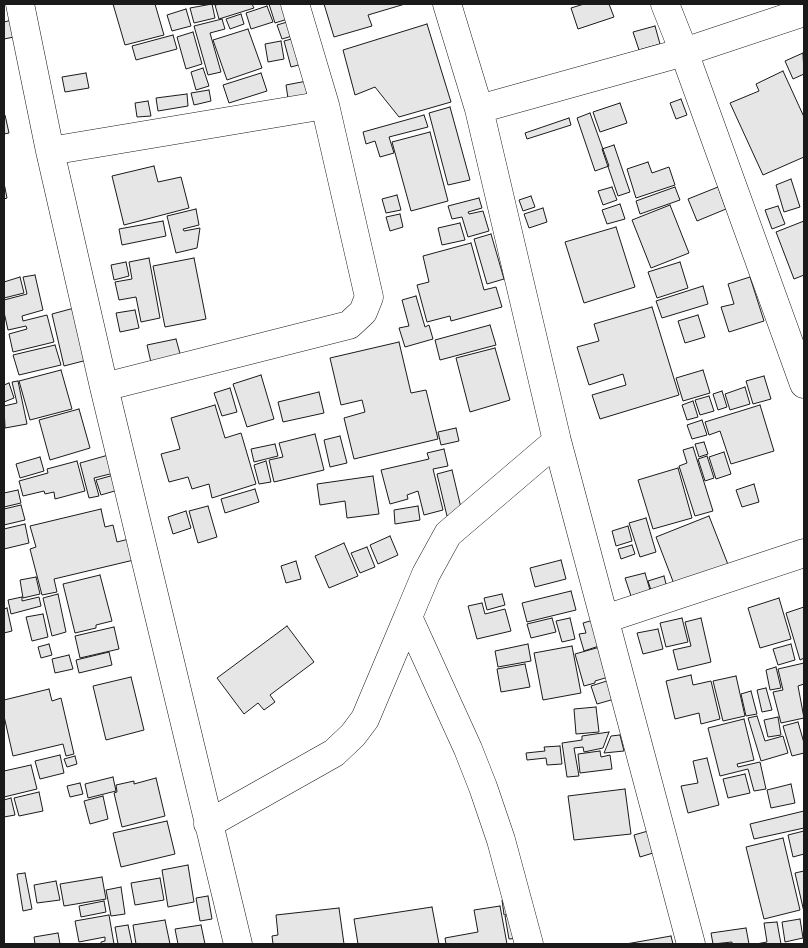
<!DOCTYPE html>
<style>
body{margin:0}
#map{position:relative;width:808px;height:948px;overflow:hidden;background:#fff;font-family:"Golos Text",sans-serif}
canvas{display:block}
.frame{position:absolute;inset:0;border:5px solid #1a1a1a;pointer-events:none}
</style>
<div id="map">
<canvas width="808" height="948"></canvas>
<div class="frame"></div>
</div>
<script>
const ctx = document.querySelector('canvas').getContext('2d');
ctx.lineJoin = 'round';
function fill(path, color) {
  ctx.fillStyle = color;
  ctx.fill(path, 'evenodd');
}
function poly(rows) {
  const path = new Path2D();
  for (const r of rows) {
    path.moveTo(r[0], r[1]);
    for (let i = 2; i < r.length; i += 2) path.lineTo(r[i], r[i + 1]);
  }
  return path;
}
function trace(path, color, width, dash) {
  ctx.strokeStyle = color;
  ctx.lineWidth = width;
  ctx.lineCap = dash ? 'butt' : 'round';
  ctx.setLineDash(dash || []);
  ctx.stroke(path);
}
const building = poly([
 [113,4,155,4,164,35,125,45,113,4],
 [212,4,215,18,194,23,190,8,212,4],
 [221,4,252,4,254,8,219,19,215,5,221,4],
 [269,4,290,4,294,17,275,23,269,4],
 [324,4,405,4,368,15,372,26,334,37,324,4],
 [584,4,609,4,614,17,578,29,571,8,584,4],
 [267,6,273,22,251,29,246,13,267,6],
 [186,9,191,26,172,31,167,15,186,9],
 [241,14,244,24,230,29,226,19,241,14],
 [16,19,19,36,4,39,4,22,16,19],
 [222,19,225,29,210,33,221,72,208,75,194,26,222,19],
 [294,20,299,34,282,39,277,25,294,20],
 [427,24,451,102,399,117,375,87,355,95,343,50,427,24],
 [655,26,660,44,639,50,633,32,655,26],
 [248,29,262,68,227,80,213,40,248,29],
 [193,32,202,64,186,69,177,37,193,32],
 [173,35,177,49,136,60,132,46,173,35],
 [299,37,306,63,291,67,284,41,299,37],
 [281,41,284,59,268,62,265,44,281,41],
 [803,53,804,74,793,79,785,61,803,53],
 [203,68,209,86,196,90,191,72,203,68],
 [783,71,804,117,804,157,763,175,730,103,759,91,756,84,783,71],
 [86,73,89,88,65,92,62,77,86,73],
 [261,73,267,91,229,103,223,85,261,73],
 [307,81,311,101,289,105,286,85,307,81],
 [209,90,211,101,194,105,191,93,209,90],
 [187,94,188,106,158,111,156,98,187,94],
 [681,99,687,115,676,119,670,103,681,99],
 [148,101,151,116,137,117,135,103,148,101],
 [620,103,627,123,600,132,593,112,620,103],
 [450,107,470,180,448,185,429,113,450,107],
 [590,113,609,166,595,171,577,118,590,113],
 [4,115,5,115,9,133,4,134,4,115],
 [424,115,428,127,389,137,394,153,380,157,375,141,366,144,363,132,424,115],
 [569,118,571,125,527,139,525,133,569,118],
 [430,132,448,201,411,211,392,142,430,132],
 [614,145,630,192,618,196,602,149,614,145],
 [648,162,652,173,669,167,675,185,636,198,627,169,648,162],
 [154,166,158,182,181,177,189,208,124,225,112,176,154,166],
 [791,179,800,207,784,212,776,185,791,179],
 [4,183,7,198,4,199,4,183],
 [612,187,617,200,603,205,598,191,612,187],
 [675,187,680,200,640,214,636,201,675,187],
 [718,187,726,209,697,221,688,199,718,187],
 [397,195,401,210,386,213,382,199,397,195],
 [531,196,535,207,523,211,519,200,531,196],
 [479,198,482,208,468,212,469,214,483,211,489,231,468,237,462,217,452,219,448,206,479,198],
 [620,204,625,219,607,224,602,210,620,204],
 [670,205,689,253,651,268,632,220,670,205],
 [778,206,785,224,772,229,765,210,778,206],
 [543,208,547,222,529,228,524,214,543,208],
 [196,209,199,225,183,229,184,231,200,228,197,248,176,253,167,216,196,209],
 [400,214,403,227,390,231,386,217,400,214],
 [163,221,166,236,122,245,119,229,163,221],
 [804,221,804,275,794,279,776,232,804,221],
 [460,223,465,240,442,245,438,228,460,223],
 [616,227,635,287,584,303,565,242,616,227],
 [491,234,504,279,487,284,474,239,491,234],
 [471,243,484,290,496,287,502,307,451,321,450,316,427,322,417,285,429,282,423,256,471,243],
 [149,258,160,318,141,322,136,297,119,300,115,282,132,279,129,262,149,258],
 [194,258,206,319,165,327,153,266,194,258],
 [126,262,129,276,114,280,111,265,126,262],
 [680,262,688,288,657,298,648,272,680,262],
 [35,275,43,310,22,316,23,321,47,315,54,342,13,352,9,334,27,329,26,326,8,330,4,312,4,300,27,294,23,277,35,275],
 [20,277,24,293,4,298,4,282,20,277],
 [750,277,764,321,729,332,721,307,734,304,728,284,750,277],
 [703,286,708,304,662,318,656,301,703,286],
 [416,296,425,327,429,325,433,339,405,347,399,328,409,326,402,300,416,296],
 [78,307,91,359,64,366,52,314,78,307],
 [652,307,679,395,600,419,592,395,626,385,623,374,589,385,577,347,599,341,594,324,652,307],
 [135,310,139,328,120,332,116,313,135,310],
 [698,315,705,337,685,343,678,321,698,315],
 [490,325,496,345,440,360,435,340,490,325],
 [176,339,182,361,152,367,147,345,176,339],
 [399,342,411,393,426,390,438,439,354,459,344,418,365,412,362,400,341,405,330,358,399,342],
 [55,345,61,365,19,375,13,355,55,345],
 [495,348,510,400,470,412,456,358,495,348],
 [61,370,72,409,30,420,19,381,61,370],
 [703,370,710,393,683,401,676,378,703,370],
 [261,375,274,419,247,427,233,384,261,375],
 [764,376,771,399,753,404,746,381,764,376],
 [18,381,27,424,5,428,4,406,17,403,12,382,18,381],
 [9,383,14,398,4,402,4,385,9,383],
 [745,387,750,404,730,410,725,394,745,387],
 [230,388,237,412,222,416,214,393,230,388],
 [722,391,727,407,718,410,713,394,722,391],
 [319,392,324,413,283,422,278,402,319,392],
 [709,396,714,411,700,415,695,400,709,396],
 [693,401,698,417,687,420,682,405,693,401],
 [215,405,225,438,241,433,256,484,212,498,209,484,192,489,188,477,169,482,161,454,180,449,171,418,215,405],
 [760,405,774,451,731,464,720,431,709,435,705,422,760,405],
 [79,409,90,448,50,460,39,420,79,409],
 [702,420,707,435,692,439,687,425,702,420],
 [456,428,459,441,441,445,438,432,456,428],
 [315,434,324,470,274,482,269,460,283,457,279,443,315,434],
 [340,436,347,463,330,467,324,440,340,436],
 [704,442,708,454,699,457,695,444,704,442],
 [275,444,278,456,254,462,251,449,275,444],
 [693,447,713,511,695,516,679,466,687,463,683,450,693,447],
 [444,449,448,466,433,469,443,510,424,515,418,491,407,495,408,499,390,504,381,470,429,459,427,453,444,449],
 [724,452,731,474,716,479,709,457,724,452],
 [112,454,118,472,94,478,99,496,89,498,80,463,112,454],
 [707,456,714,478,705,481,698,459,707,456],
 [40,457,44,471,20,478,16,464,40,457],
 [77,461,85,491,55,499,54,492,45,494,44,491,23,496,19,481,48,473,47,469,77,461],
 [266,461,271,482,259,484,254,465,266,461],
 [678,468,692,518,653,529,638,480,678,468],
 [452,470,462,512,447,516,437,474,452,470],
 [114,475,118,490,101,495,96,480,114,475],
 [373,476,379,514,347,518,345,501,320,505,317,484,373,476],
 [754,484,759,502,742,507,736,490,754,484],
 [255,489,259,502,225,513,221,499,255,489],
 [18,490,21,503,4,507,4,493,18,490],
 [21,505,25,520,4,525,4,509,21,505],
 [208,506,217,537,198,543,189,511,208,506],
 [418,506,420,520,395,524,394,510,418,506],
 [101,509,105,527,113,525,117,542,133,538,138,559,54,579,57,592,42,595,30,549,36,547,30,526,101,509],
 [186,511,191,528,173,534,168,517,186,511],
 [709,516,729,567,674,584,656,537,709,516],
 [646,518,656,552,640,557,629,523,646,518],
 [25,524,29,543,4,549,4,529,25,524],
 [628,526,632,541,616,546,612,531,628,526],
 [390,536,398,555,378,564,370,545,390,536],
 [344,543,358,576,329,588,315,556,344,543],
 [632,545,635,554,621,559,618,549,632,545],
 [367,547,375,567,360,573,351,553,367,547],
 [561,560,566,579,535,587,530,568,561,560],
 [296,561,301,579,286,583,281,566,296,561],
 [645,573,650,590,631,596,625,578,645,573],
 [100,575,112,621,96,625,96,628,75,633,63,584,100,575],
 [664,576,667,588,652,593,648,581,664,576],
 [36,577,40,594,23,598,20,580,36,577],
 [571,591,576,610,527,622,522,603,571,591],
 [58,594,66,632,52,636,43,598,58,594],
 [502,594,505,605,487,610,484,598,502,594],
 [22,597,22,601,39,597,41,606,11,614,8,600,22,597],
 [779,598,791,639,760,648,748,608,779,598],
 [482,603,485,614,505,609,511,631,477,639,468,606,482,603],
 [804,607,804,658,800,660,786,613,804,607],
 [7,608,12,631,4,633,4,609,7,608],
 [43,614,48,637,32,641,26,617,43,614],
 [552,618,556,632,531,638,527,624,552,618],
 [570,618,575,639,562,642,556,621,570,618],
 [682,618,688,642,666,647,660,623,682,618],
 [701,618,711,662,678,670,673,650,691,646,685,622,701,618],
 [597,619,605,644,584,651,579,634,586,633,583,623,597,619],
 [287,626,314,662,270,695,275,702,264,710,258,703,244,714,217,678,287,626],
 [114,627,119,649,80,658,75,636,114,627],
 [658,629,663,649,643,654,637,633,658,629],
 [49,644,52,655,41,658,38,647,49,644],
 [528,644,531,661,498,667,495,651,528,644],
 [791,644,795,660,778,665,773,649,791,644],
 [607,645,615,675,595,681,595,683,584,686,575,654,607,645],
 [572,646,581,693,543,700,534,653,572,646],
 [109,652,112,665,79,673,76,660,109,652],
 [69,655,73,669,55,673,52,659,69,655],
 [804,663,804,684,798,686,804,718,781,723,773,692,783,690,778,669,804,663],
 [525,664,530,687,501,692,497,669,525,664],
 [776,667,781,688,770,690,766,670,776,667],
 [691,675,693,685,711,681,720,719,701,724,699,713,675,719,666,681,691,675],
 [736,676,745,716,723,721,713,681,736,676],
 [131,677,144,730,106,740,93,686,131,677],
 [613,679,618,698,597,704,591,686,613,679],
 [766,688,772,710,762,712,757,690,766,688],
 [49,689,52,701,61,698,74,754,66,756,63,744,13,756,4,716,4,700,49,689],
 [751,691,757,714,746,716,741,694,751,691],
 [596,707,599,732,576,734,574,709,596,707],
 [757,716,765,741,783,736,788,753,761,761,748,718,757,716],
 [778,717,781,735,768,737,764,720,778,717],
 [744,719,754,760,737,764,738,767,760,762,766,789,754,791,748,769,720,776,708,728,744,719],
 [798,722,804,743,804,753,792,756,783,726,798,722],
 [609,732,603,748,584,752,583,747,574,748,579,776,567,777,562,743,582,740,582,736,609,732],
 [620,735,624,751,604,753,611,736,620,735],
 [560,746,562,764,547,765,546,758,527,760,526,753,545,751,544,747,560,746],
 [600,751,601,757,610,755,612,769,580,773,578,754,600,751],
 [60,755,64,773,40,779,35,761,60,755],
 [75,756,77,764,67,767,64,759,75,756],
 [707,758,719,805,688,813,681,786,698,783,693,761,707,758],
 [31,765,37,789,4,797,4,771,31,765],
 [745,774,750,793,728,798,723,779,745,774],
 [113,777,116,791,88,798,85,784,113,777],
 [156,778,165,816,122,827,114,793,117,792,116,785,134,781,134,784,156,778],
 [80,783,83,794,70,797,67,786,80,783],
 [791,784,795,803,771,808,767,790,791,784],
 [625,789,631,834,574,840,568,796,625,789],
 [39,792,43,811,19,816,14,798,39,792],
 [103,796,108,819,90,824,84,801,103,796],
 [11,798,15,815,4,817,4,800,11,798],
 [804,811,804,828,754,839,750,824,804,811],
 [167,821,175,854,121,867,113,833,167,821],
 [648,831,653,853,640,857,634,835,648,831],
 [804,831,804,854,793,857,788,835,804,831],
 [783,838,800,910,764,919,746,847,783,838],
 [188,865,194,902,168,907,162,870,188,865],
 [804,871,804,912,795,873,804,871],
 [25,873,32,909,23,911,17,874,25,873],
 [102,877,106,899,64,906,60,884,102,877],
 [160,878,164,900,135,905,131,883,160,878],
 [56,881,60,900,37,903,34,885,56,881],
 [121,887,125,914,111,916,106,890,121,887],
 [208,896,212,919,200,921,196,898,208,896],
 [512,898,515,913,504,915,502,900,512,898],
 [104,901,106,912,81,917,79,906,104,901],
 [500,906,507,944,446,944,445,938,478,932,474,910,500,906],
 [432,907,439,944,358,944,354,919,432,907],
 [339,908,344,944,273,944,272,936,278,935,276,915,339,908],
 [109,915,114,944,101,944,101,942,105,941,105,937,79,942,75,921,109,915],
 [516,915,520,938,509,939,505,916,516,915],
 [800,919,803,938,785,942,782,922,800,919],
 [165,920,170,944,136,944,133,925,165,920],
 [777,922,781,944,756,944,767,942,764,923,777,922],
 [128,925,132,944,118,944,115,927,128,925],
 [201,925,205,944,178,944,175,929,201,925],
 [746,928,749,944,732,944,732,942,713,944,711,933,746,928],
 [58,933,60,944,35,944,34,937,58,933],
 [671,936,673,944,626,944,671,936]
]);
const minor = poly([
 [20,4,50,151,104,387,238,944],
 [447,4,479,109,557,441,691,944],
 [665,4,684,52,804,384],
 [479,109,684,52,804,12],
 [50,151,325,105],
 [104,387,349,325,363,312,369,297,325,105,295,4],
 [408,617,426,574,448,534,557,441],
 [605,619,804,553],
 [208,824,334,753,353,735,365,719,408,617,468,749,483,787,501,840,529,944]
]);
fill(building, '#e6e6e6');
trace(building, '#1a1a1a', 1);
trace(minor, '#1a1a1a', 29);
trace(minor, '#fff', 28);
</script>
